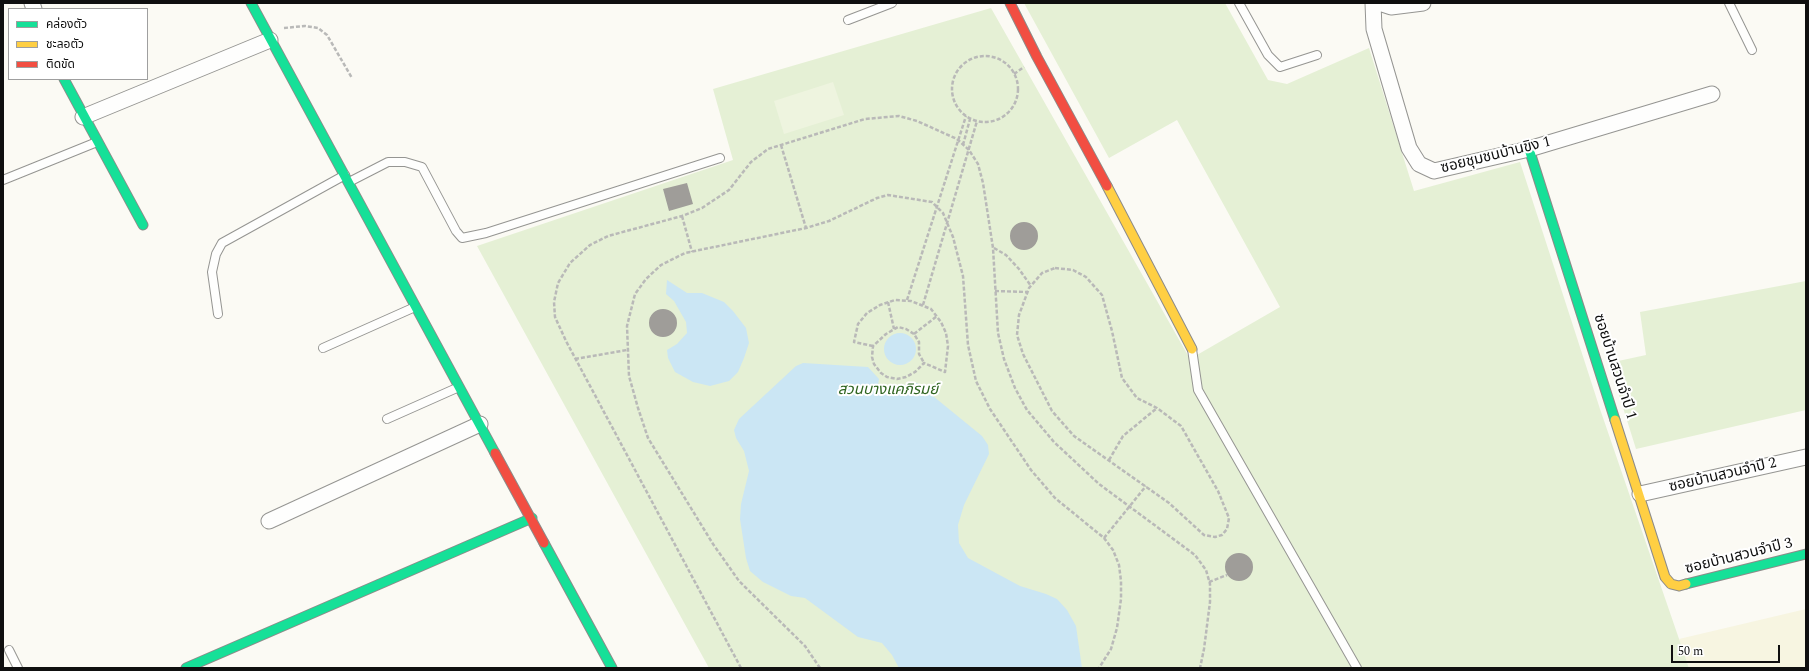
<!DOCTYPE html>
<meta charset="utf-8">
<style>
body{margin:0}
#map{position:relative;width:1809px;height:671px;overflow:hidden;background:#fbfaf4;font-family:Spectral,"Noto Sans Thai",serif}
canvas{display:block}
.frame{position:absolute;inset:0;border:4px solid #0f0f0f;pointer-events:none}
.legend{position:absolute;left:8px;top:8px;width:140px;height:72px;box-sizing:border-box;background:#fff;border:1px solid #9f9f9f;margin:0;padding:5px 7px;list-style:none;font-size:12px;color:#0f0f0f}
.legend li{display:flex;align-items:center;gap:8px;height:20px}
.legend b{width:20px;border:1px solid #9f9f9f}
.scale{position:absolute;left:1671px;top:645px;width:109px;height:18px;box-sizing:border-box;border:2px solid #0f0f0f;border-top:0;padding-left:5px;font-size:12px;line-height:14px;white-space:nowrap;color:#0f0f0f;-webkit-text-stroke:3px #fff;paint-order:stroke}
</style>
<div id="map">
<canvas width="1809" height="671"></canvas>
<div class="frame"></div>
<ul class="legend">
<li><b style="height:5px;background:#16e098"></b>คล่องตัว</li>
<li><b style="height:5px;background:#ffcf43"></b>ชะลอตัว</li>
<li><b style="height:5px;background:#f24e42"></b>ติดขัด</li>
</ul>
<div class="scale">50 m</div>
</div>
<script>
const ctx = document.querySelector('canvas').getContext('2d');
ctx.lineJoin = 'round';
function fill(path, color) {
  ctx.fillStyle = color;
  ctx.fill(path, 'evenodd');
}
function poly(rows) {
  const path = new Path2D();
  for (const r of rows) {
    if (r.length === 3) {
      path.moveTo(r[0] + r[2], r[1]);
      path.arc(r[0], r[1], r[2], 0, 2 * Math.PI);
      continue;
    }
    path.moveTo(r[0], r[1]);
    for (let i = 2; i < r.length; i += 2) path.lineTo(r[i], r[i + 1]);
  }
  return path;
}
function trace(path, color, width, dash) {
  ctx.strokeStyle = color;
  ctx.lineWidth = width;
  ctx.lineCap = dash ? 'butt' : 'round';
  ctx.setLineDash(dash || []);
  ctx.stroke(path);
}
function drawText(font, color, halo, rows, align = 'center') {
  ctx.font = font + ' Spectral,"Noto Sans Thai",serif';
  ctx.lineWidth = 4;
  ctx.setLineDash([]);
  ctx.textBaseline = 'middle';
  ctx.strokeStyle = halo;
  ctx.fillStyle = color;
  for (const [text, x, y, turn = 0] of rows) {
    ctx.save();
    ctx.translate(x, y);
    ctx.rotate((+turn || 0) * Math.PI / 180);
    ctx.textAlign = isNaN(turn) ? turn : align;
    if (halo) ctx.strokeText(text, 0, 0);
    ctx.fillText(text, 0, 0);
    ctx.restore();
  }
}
const farmland = poly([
 [1806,609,1806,668,1689,668,1679,639]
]);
const green = poly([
 [1024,3,1225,3,1268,80,1287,84,1369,48,1414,191,1520,162,1600,409,1689,668,709,668,477,246,733,160,713,89,991,8,1190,359,1280,307,1177,120,1109,158],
 [1806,281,1806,410,1636,449,1609,363,1646,355,1640,312]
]);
const pitch = poly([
 [833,82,844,115,784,134,774,101]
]);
const water = poly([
 [667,280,687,293,702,293,724,302,733,311,746,328,749,343,744,358,738,372,729,381,710,386,693,382,675,372,668,358,667,350,677,344,687,333,686,322,674,301,666,294],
 [900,349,16],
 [803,363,868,367,879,379,878,385,881,391,887,393,894,393,900,386,917,383,982,436,988,445,989,454,964,505,958,525,959,543,968,558,1020,586,1046,594,1057,599,1067,610,1076,626,1082,668,899,668,892,655,882,643,858,637,805,598,791,596,763,582,750,571,746,558,740,519,741,504,749,471,744,451,736,438,734,430,739,419,796,366]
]);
const building = poly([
 [687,183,693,204,669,211,663,189],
 [1024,236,14],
 [663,323,14],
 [1239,567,14]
]);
const path = poly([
 [284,28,305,26,318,28,327,35,352,78],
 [985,89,33],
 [1014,74,1024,67],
 [781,145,806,228],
 [963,145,970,119],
 [682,216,692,252],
 [994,248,1006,255,1019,269,1031,286],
 [1055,268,1073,270,1086,277,1102,295,1112,331,1122,378,1137,398,1157,408,1181,426,1218,491,1229,518,1227,529,1222,535,1215,537,1204,535,1169,503,1074,436,1052,411,1023,354,1017,335,1019,315,1029,288,1042,273,1055,268],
 [995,291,1027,292],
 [907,300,966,116],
 [888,302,894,329],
 [923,305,977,121],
 [914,334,937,316],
 [873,346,854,342,858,324,867,313,880,305,895,300,911,301,931,309,941,322,946,333,948,346,945,372,924,363,915,372,906,377,897,379,887,377,881,373,874,364,872,357,873,346,886,334,898,327,906,329,914,334,919,342,919,354,924,363],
 [575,359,627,350],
 [1109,460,1123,436,1157,408],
 [1104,538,1146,486],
 [1209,582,1227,575],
 [741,668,566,341,555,317,554,302,558,283,570,263,590,245,608,236,682,216,702,208,729,190,751,162,768,149,865,119,899,116,917,121,957,139,969,150,978,164,983,183,993,248,998,333,1004,359,1015,388,1027,410,1054,442,1099,484,1195,555,1206,570,1210,584,1210,602,1204,649,1200,668],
 [820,668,805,646,739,581,713,544,648,438,638,408,629,376,627,326,635,294,646,279,661,265,685,253,806,228,829,221,877,198,888,195,932,202,943,213,953,237,963,276,968,345,976,381,990,409,1031,470,1055,498,1104,538,1113,550,1119,565,1121,581,1121,599,1117,628,1111,649,1099,668]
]);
const lane = poly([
 [1239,3,1268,55,1280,67,1317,55],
 [1729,3,1752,50],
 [848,20,892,3],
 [3,180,97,142],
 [349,182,388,162,405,162,422,167,456,231,462,238,486,233,720,158],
 [218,314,212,272,216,254,222,243,345,175],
 [323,348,415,307],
 [1192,349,1198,390,1357,668],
 [387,419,459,387],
 [9,650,18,668]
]);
const street = poly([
 [32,3,34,9],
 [1373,3,1374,29,1409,148,1419,164,1434,171,1529,149,1712,94],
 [1379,3,1391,7,1423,3],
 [83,117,270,40],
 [1640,494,1806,457],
 [269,521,480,424]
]);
const fast = poly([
 [251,3,495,453],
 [64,79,143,225],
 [1529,149,1615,420],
 [544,543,612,668],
 [1686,584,1806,554],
 [186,668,532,518]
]);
const slow = poly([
 [1107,186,1192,349],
 [1615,420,1665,577,1671,584,1679,586,1686,584]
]);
const jam = poly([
 [1010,3,1037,57,1107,186],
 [495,453,544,543]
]);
const streetNames = [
 ["ซอยชุมชนบ้านขิง 1",1496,156,-14],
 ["ซอยบ้านสวนจำปี 1",1614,367,72],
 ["ซอยบ้านสวนจำปี 2",1723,476,-13],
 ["ซอยบ้านสวนจำปี 3",1739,557,-14]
];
const parkNames = [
 ["สวนบางแคภิรมย์",888,391]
];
fill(farmland, '#f7f5e1');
fill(green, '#e5f0d5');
fill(pitch, '#eef4df');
fill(water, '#cbe6f4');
fill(building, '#9f9d99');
trace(lane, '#959592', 10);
trace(street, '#959592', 17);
trace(fast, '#8c8b89', 11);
trace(slow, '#8c8b89', 11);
trace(jam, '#8c8b89', 11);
trace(path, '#b9b9b8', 2.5, [4, 2]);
trace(lane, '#fefefd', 8);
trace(street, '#fefefd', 15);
trace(fast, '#16e098', 9);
trace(slow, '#ffcf43', 9);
trace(jam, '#f24e42', 9);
drawText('15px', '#0f0f0f', '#fff', streetNames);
drawText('italic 15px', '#2f6520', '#fff', parkNames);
</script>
